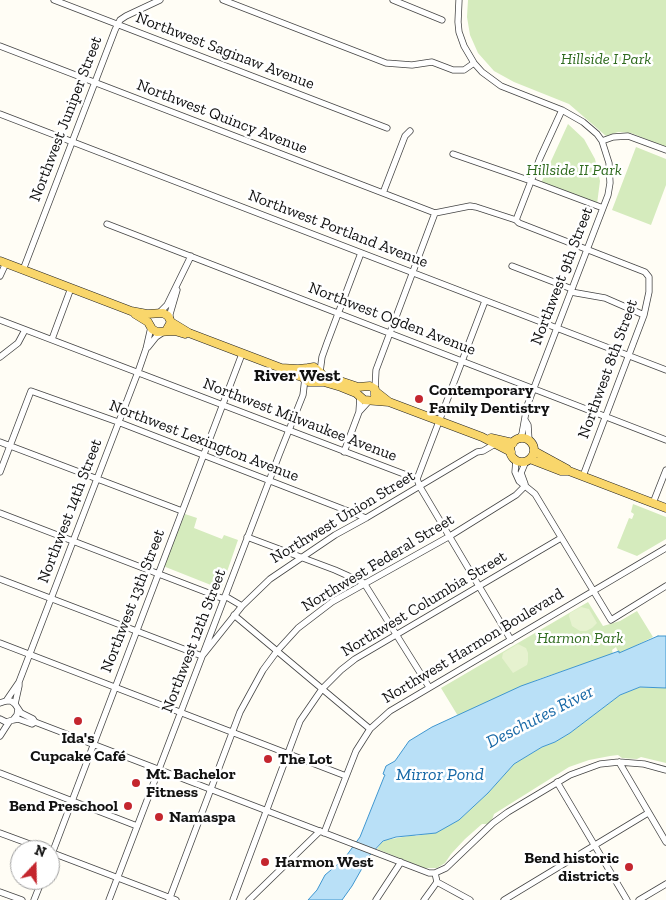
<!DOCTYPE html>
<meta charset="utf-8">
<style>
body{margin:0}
#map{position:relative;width:666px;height:900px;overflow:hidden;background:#fffdf5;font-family:"Zilla Slab",serif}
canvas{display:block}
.north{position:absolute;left:10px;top:840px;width:50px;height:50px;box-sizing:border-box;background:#fff;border:1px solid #a0a0a0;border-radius:50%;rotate:21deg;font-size:14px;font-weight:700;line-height:20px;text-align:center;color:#111}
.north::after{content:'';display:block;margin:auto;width:18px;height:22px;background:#c4262e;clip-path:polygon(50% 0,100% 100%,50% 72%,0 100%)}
</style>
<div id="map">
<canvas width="666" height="900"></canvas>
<div class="north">N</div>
</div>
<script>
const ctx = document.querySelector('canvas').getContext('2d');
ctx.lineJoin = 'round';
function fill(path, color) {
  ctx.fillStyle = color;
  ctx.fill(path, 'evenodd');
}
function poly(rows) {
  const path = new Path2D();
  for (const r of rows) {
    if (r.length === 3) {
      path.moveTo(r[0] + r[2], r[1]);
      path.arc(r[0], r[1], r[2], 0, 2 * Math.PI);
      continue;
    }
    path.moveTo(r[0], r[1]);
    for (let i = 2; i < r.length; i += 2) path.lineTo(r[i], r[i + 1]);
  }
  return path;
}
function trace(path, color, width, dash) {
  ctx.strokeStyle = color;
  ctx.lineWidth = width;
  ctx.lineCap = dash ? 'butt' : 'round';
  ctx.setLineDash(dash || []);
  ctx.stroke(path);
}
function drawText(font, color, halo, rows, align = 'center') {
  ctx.font = font + ' "Zilla Slab",serif';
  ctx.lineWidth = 5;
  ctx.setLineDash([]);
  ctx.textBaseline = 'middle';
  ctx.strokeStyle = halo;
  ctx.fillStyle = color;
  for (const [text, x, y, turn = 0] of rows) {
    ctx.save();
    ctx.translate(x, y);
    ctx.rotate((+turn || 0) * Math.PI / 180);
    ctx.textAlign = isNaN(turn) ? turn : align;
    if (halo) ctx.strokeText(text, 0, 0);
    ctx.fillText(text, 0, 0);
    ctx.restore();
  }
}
const green = poly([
 [468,0,666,0,666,147,631,133,618,132,606,136,569,104,514,82,494,71,478,53,470,35,467,17],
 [568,124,584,139,595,159,600,181,597,204,541,183],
 [636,147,666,159,666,185,651,225,612,210],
 [633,504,666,517,666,539,637,556,617,548,629,518,632,519,634,514,631,512],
 [185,514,197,518,194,528,222,539,224,535,238,540,221,589,163,566],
 [588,602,603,626,620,621,637,611,653,637,619,654,616,647,612,650,613,654,539,679,458,716,441,688],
 [640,687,666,688,666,763,641,757,637,759,622,758,618,755,610,756,589,760,569,767,494,814,492,820,487,824,482,824,465,839,451,854,445,863,437,868,424,868,377,849,381,843,386,840,414,835,416,836,436,832,459,820,488,793,514,764,542,747,555,742,570,733,620,695]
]);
const pitch = poly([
 [581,607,589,609,597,623,592,628,586,631,580,631,572,626,569,616,570,613],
 [518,644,526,648,528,653,528,661,527,665,513,673,502,658,503,653]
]);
const water = poly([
 [658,636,666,636,666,688,640,687,620,695,570,733,555,742,542,747,514,764,488,793,459,820,436,833,396,837,383,841,369,856,352,886,342,900,308,900,317,890,325,875,344,859,360,837,384,777,385,775,383,774,386,766,395,761,409,741,432,727,521,686,619,651,619,653,658,636]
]);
const minor = poly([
 [54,0,387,128],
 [223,0,386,63,412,65,432,62,453,70,464,70,474,63],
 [393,0,442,20],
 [459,0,458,22,459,32,464,46,474,63,482,72,501,86,562,110,583,122,597,134,602,141,609,163,610,183,608,195,527,406,522,434,519,439],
 [0,46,435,213,470,206,476,207,516,220,519,223,645,272,649,277,649,292,644,315,583,476],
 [0,114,666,370],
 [602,141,613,137,628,136,666,150],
 [453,154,531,181,603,208],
 [383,193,405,136,410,131],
 [516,220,540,158,562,110],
 [107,224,666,440],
 [512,266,572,289],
 [23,270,115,30,120,20,126,16,160,0],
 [0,276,6,263],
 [571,292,605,298,644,315],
 [160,312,167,305,191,256],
 [170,319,170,314,177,290],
 [0,320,417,479,420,487,511,640],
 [52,339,71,288],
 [148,347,156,337,162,333],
 [0,357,18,343,25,330],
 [320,372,322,357,327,343,361,253],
 [375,389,376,370,435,213],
 [360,397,359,412,369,401],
 [525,420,528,425,529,441],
 [0,442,182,511],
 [344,452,359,412],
 [516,460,515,472,519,481,535,494,611,620,666,586],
 [0,472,31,391,118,422,366,518],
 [417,479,485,301],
 [525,484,521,473,526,461],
 [653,503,666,470],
 [0,513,224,599],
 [247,537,335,570,364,583,429,687],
 [0,579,202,656,242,606,270,579,335,535,366,518,477,452,483,451,495,444],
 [225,596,242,606],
 [234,615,370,729],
 [0,643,346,776],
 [6,701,19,682],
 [0,703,6,701,11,701,15,704,21,713,33,719,35,722,429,873,435,873,446,868,493,823,508,812,570,775,600,764,619,762,644,764,666,770],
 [15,704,19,686,19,682,138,372,146,349,151,327],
 [0,719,6,722,13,720,17,715,18,709],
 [13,720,18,719,32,724,35,722],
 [0,736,9,722],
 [619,762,666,842],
 [0,773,137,826],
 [557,782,627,900],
 [0,833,46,850],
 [324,833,356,751,370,729,390,711,666,548],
 [50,852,176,900],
 [50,859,242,354],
 [435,873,437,882,470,900],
 [0,892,22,900],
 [34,900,42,880],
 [109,900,279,455,303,395,305,378],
 [169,900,240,712,263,670,277,651,298,628,332,602,450,536,516,495,525,486],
 [233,900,300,721,322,689,341,670,355,659,561,538],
 [249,900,320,831],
 [376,900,401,862],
 [424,900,437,882],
 [504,900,648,813],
 [639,900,666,884]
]);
const major = poly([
 [0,261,131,311,147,314,163,313,168,316,171,322,166,331],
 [135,314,148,322,152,329,157,332,175,331,185,334],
 [171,322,189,333,281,368,288,373,302,377,309,382,324,382,341,387,356,393,364,400,389,402],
 [281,368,298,369,308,368],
 [305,378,306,371,308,368,314,367,323,375,340,381,358,387,370,386,375,389,375,395],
 [375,391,389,402,482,437,511,452],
 [491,438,513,443],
 [522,450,12],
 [534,451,567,469],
 [530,459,561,471,569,471,666,508]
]);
const markers = [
 [419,399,5,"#c4262e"],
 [78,721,5,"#c4262e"],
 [268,759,5,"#c4262e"],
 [136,783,5,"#c4262e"],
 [128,806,5,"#c4262e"],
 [159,817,5,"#c4262e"],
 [265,862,5,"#c4262e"],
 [629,867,5,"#c4262e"]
];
const streetNames = [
 ["Northwest Saginaw Avenue",225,51,21],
 ["Northwest Quincy Avenue",222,117,21],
 ["Northwest Juniper Street",66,119,-69],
 ["Northwest Portland Avenue",338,229,21],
 ["Northwest 9th Street",562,276,-69],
 ["Northwest Ogden Avenue",392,319,21],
 ["Northwest 8th Street",608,369,-70],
 ["Northwest Milwaukee Avenue",300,420,21],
 ["Northwest Lexington Avenue",204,441,21],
 ["Northwest 14th Street",70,511,-69],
 ["Northwest Union Street",343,517,-31],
 ["Northwest Federal Street",378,563,-31],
 ["Northwest 13th Street",133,601,-69],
 ["Northwest Columbia Street",424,604,-31],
 ["Northwest 12th Street",194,641,-69],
 ["Northwest Harmon Boulevard",473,646,-31]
];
const parkNames = [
 ["Hillside I Park",606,59],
 ["Hillside II Park",574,170],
 ["Harmon Park",580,638]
];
const poiNames = [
 ["Contemporary",429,390],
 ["Family Dentistry",429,408],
 ["Ida's",78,738,"center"],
 ["Cupcake Café",78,756,"center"],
 ["The Lot",278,759],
 ["Mt. Bachelor",146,774],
 ["Fitness",146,792],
 ["Bend Preschool",118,806,"right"],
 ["Namaspa",169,817],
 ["Bend historic",619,858,"right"],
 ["districts",619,876,"right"],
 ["Harmon West",275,862]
];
const neighbourhoodNames = [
 ["River West",297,376]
];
const waterNames = [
 ["Deschutes River",540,717,-27],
 ["Mirror Pond",440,775]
];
fill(green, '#d5ebbd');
fill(pitch, '#e6f2cf');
fill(water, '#b9e0f7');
trace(water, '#3f96cf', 1);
trace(minor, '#444', 7);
trace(major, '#222', 9);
trace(minor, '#fff', 5.5);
trace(major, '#f9d66b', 8);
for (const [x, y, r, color] of markers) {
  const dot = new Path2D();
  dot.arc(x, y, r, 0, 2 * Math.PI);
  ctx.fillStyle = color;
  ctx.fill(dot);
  trace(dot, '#fff', 2);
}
drawText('16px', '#111', '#fff', streetNames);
drawText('italic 16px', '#2f6b1f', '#fff', parkNames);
drawText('bold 16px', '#111', '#fff', poiNames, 'left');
drawText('bold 18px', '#111', '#fff', neighbourhoodNames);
drawText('italic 18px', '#1768a6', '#fff', waterNames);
</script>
